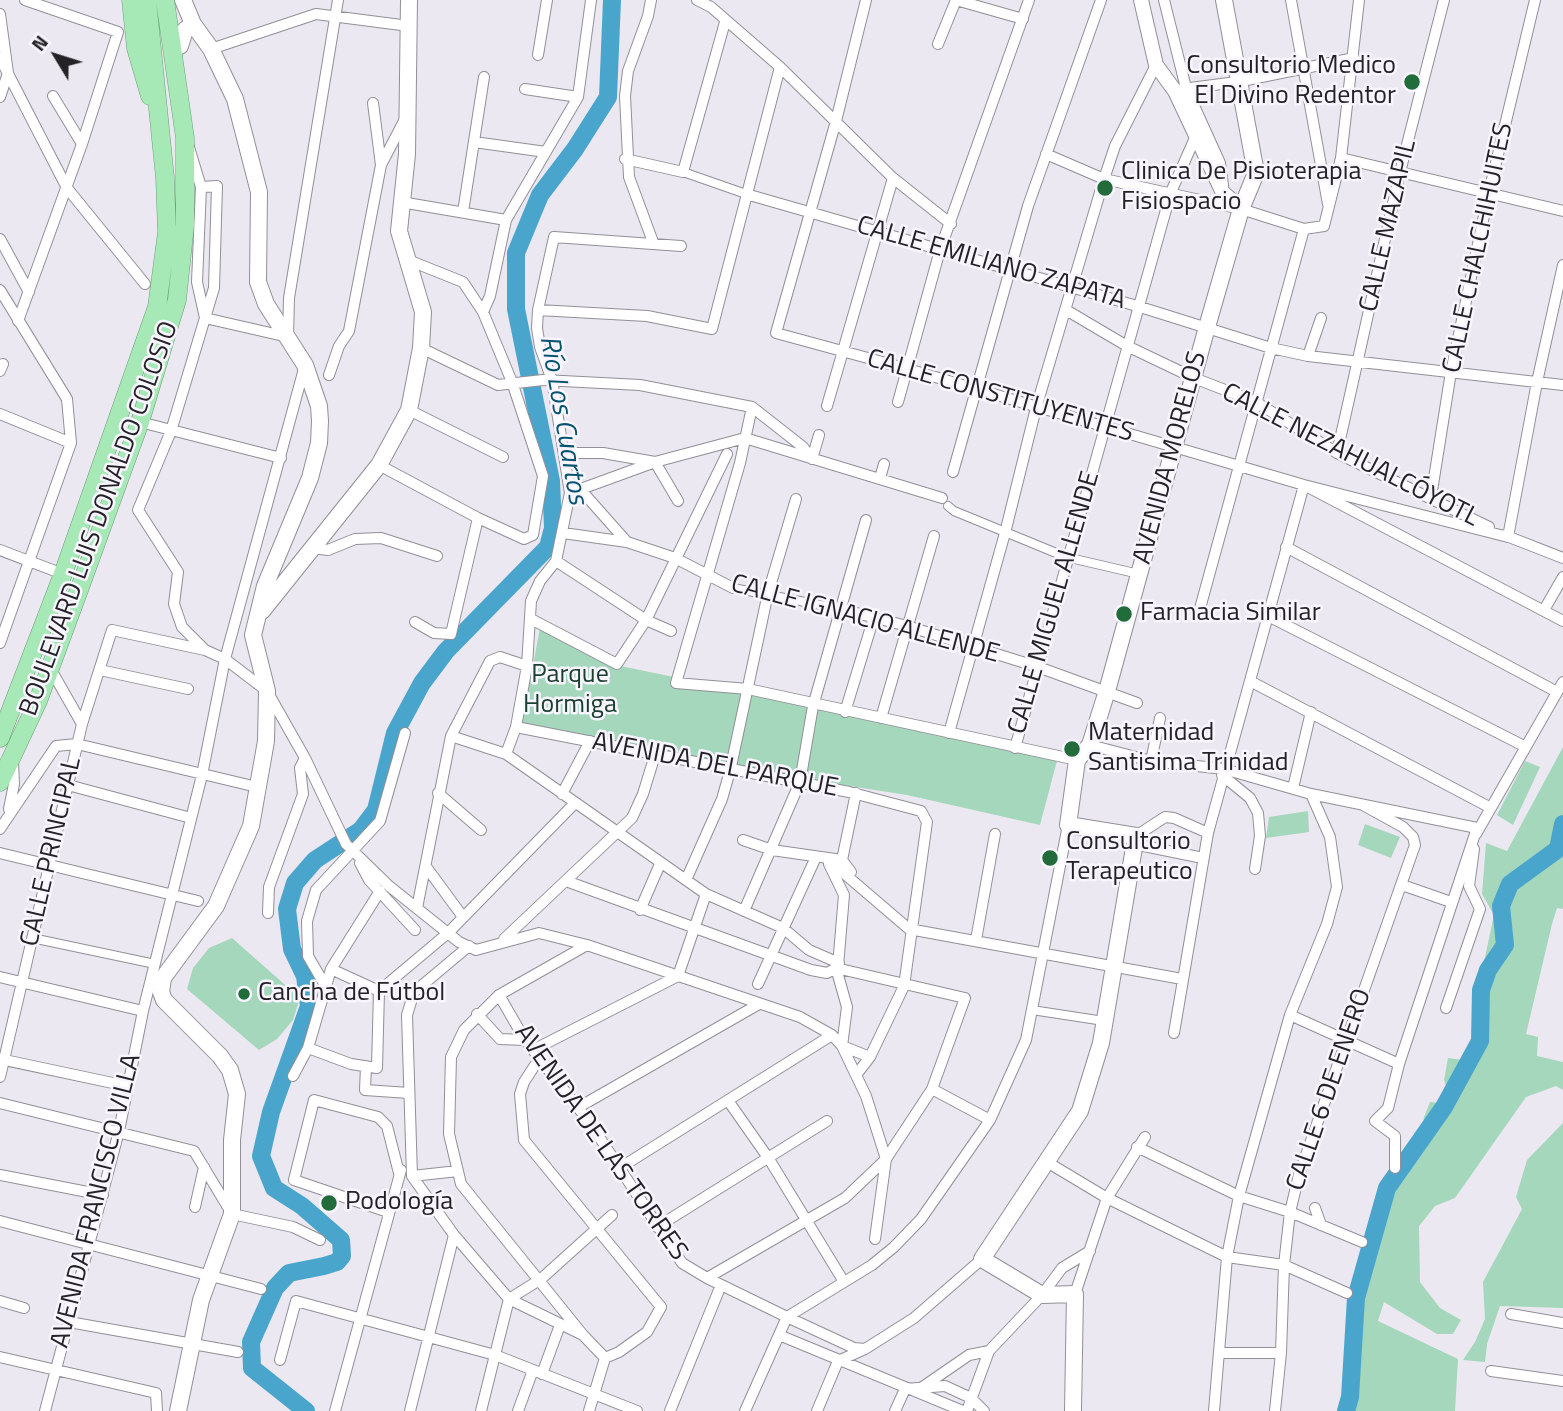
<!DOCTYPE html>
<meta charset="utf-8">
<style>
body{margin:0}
#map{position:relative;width:1563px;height:1411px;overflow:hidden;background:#ece8f1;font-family:"Titillium Web",sans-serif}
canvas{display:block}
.north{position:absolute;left:21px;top:21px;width:70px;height:70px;-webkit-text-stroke:5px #f9f5ff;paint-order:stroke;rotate:308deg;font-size:19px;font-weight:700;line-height:28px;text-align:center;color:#232225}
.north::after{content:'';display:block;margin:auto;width:24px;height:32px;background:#232225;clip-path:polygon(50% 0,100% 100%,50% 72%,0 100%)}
</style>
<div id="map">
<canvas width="1563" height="1411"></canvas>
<div class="north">N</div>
</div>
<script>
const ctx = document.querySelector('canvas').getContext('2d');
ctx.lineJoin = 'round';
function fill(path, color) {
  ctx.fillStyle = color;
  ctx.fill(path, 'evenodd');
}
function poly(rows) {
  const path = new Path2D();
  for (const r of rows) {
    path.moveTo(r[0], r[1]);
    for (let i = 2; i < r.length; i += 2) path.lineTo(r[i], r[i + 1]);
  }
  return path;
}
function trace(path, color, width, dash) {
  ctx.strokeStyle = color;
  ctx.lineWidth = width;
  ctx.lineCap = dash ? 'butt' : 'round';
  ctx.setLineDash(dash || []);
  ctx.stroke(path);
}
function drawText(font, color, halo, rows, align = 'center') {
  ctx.font = font + ' "Titillium Web",sans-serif';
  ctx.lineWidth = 5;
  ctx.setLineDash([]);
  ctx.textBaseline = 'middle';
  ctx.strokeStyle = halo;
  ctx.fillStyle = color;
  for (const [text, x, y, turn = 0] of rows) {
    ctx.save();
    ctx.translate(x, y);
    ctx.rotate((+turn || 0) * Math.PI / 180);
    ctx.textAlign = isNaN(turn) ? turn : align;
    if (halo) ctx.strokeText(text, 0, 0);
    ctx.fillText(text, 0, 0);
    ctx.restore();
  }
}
const green = poly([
 [540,628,611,664,1058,757,1040,825,907,795,798,778,522,724],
 [1563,747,1563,909,1557,908,1552,924,1526,1034,1538,1037,1537,1056,1563,1062,1563,1090,1556,1086,1526,1097,1455,1198,1435,1206,1419,1226,1420,1282,1440,1308,1461,1320,1453,1334,1437,1334,1384,1302,1378,1321,1458,1359,1455,1411,1351,1411,1356,1374,1353,1314,1387,1201,1420,1155,1424,1117,1430,1102,1440,1103,1448,1092,1444,1080,1448,1058,1471,1061,1477,1039,1478,990,1494,915,1482,894,1486,843,1507,851],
 [1525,761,1540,767,1513,825,1497,815],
 [1308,811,1309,832,1266,838,1269,817],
 [1365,824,1400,837,1391,858,1358,845],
 [232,938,300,998,293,1020,277,1039,259,1050,187,989,193,968,209,948],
 [1563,1123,1563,1308,1500,1306,1487,1344,1485,1362,1463,1360,1475,1342,1485,1319,1483,1282,1522,1209,1516,1197,1527,1160]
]);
const river = poly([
 [306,1411,252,1368,251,1342,275,1288,289,1273,324,1266,337,1262,342,1256,341,1240,302,1206,274,1188,261,1156,271,1112,309,1006,305,976,292,949,287,909,295,883,315,860,361,830,376,810,395,733,422,683,446,651,548,547,553,528,551,481,516,309,516,253,540,195,575,149,608,97,612,0],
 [1346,1411,1350,1397,1356,1298,1387,1188,1444,1107,1480,1041,1481,990,1488,970,1505,945,1501,906,1510,884,1558,849,1563,824]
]);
const pedestrian = poly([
 [683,172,746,194],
 [948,506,954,511,1066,557,1139,574],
 [733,588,841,609],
 [32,938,155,964],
 [1032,1010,1104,1021]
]);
const minor = poly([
 [651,0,648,16,628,71,625,96,629,177,653,242],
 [697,0,711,7,780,67,893,178,951,224],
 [866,0,836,121,776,333,908,369,1304,485,1508,537,1537,382,1563,265],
 [1164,0,1186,88,1220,163,1223,185],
 [1291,0,1328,204],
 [0,14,8,73,0,97],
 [938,44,956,0,1023,19],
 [211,49,316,14,409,26],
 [538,55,547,0],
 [0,58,67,188,145,284],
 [525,89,578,97],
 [1182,89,1237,82,1354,58],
 [53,96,82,144],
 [373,103,381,165],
 [474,142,546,152],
 [188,144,201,187,197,282,205,318,288,337,289,298,338,0],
 [1046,154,1104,179,1241,209,1304,229,1324,226,1341,158,1359,0],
 [1341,158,1563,211],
 [625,159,683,172,725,22],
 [201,187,217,186,214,288,171,431,138,510,178,572,174,604,182,627,204,649],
 [746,194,1137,306,1271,348,1308,356,1563,385],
 [401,202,506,220],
 [463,212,484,77],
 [0,239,29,292],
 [0,290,67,399,71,443,0,643],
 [538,310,647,316,712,329,780,67],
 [1066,310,1127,346,1194,378,1256,402,1337,453,1489,527],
 [483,312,490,296,506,220,578,97,591,0],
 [18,321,82,144,118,32,25,0],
 [421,348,498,385,543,380,640,385,752,407,803,447,812,459],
 [1308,356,1321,318],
 [0,371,3,364],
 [329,375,339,346,349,331,381,165,405,119],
 [898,402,940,250,1029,0],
 [827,406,893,178],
 [752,407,740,463,676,683,748,689,1077,760],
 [409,410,503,457],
 [0,414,71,443],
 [140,422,281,458],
 [565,453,603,453,655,462,678,501],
 [1337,453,1400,172,1444,0],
 [812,459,819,435],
 [379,465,478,518,524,539,533,535,543,476,512,382,483,312,463,282,408,260],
 [953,472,1028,206,1101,0],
 [880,478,884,464],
 [580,489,627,542],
 [570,493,655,462,745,438,942,498],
 [1431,497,1451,372,1489,192,1535,0],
 [563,533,627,542,675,558,733,588],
 [1504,535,1563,558],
 [1286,547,1557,692],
 [312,548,328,550,355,539,381,538,437,556],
 [0,550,63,574],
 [556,561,646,620,671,631],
 [841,609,907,626,1038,667,1137,703],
 [1544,610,1563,577],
 [1199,612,1304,229],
 [1268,616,1524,746],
 [531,619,617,664,646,620,727,454],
 [415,622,434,633,451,634,478,518],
 [50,668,82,724],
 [100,670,188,689],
 [1250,681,1491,808],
 [845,712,874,617],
 [881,718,934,536],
 [516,727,849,792,921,811,927,822,904,986,870,1057,856,1075],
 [949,733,1005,533,1036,408,1104,179,1115,146,1156,65],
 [451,736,506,754,706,894,783,928,809,950,839,963],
 [1090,745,1151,761,1224,769,1311,794,1477,828],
 [1015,748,1171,192,1195,138],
 [506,754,516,727,527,666,531,601,540,581,556,561,570,493,552,380,540,347,537,328,538,310,554,237,681,246],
 [1151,761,1160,718],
 [1222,775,1250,798,1258,813,1260,836,1255,869],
 [68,785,191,818],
 [1293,788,1311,712],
 [438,793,481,830],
 [562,794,590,741],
 [9,809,14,784,13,762],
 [0,829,56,746,77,744,257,787],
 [1476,834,1563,682],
 [1136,836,1165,817,1174,818,1208,833],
 [743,840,772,850,842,860,851,872],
 [1134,844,1203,858],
 [0,853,198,901],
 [826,858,909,929,1182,979],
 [842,860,856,793],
 [360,863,369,880,415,930],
 [829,864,844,895,838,966],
 [427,868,463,917],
 [686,880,722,799,730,771,768,593,796,499],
 [566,881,811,970,827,973,836,968],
 [1402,885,1451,902],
 [417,908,451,736,490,661,500,657,527,666],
 [640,910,660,864],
 [744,911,800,782,813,706,866,520],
 [268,913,269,887,303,794,300,768,305,758],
 [504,939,632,818,643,794,655,755],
 [976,940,995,834],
 [587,945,499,995,464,1030,451,1057,449,1134,461,1184,583,1335,605,1358],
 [469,946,414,992,407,1015,412,1176,454,1235,509,1299,581,1334],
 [836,968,847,1007,842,1046],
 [331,969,379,991],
 [0,977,143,1011],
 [758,984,816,857],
 [326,987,308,956,307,921,316,890,380,821,405,733],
 [499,995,525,1040,590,1123,682,1263,707,1278,787,1317,854,1348,865,1349],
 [1446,1008,1480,909,1469,886,1474,849],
 [477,1014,500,1039,525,1040],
 [1290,1015,1399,1064],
 [1174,1033,1208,833,1304,485,1563,621],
 [842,1046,866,1096,886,1159,875,1239],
 [308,1048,351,1064,377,1068,379,991,448,933,575,803],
 [533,1050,678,976,706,894],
 [0,1059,122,1085],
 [539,1059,524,1082,520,1094,524,1140,661,1307,647,1332,619,1352,605,1358,589,1411],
 [366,1066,365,1090,409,1093],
 [293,1076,308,1048,331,969,380,891],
 [0,1077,82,724,112,630,205,650,225,659,267,691,305,758,346,844,389,886,459,942,476,950,539,933,587,945,800,1017,832,1035,842,1046,870,1057],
 [932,1089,990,1120],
 [729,1102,769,1159,844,1282],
 [0,1103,194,1151,232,1214,293,1227,320,1240],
 [579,1107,759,1004],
 [1137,1147,1239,1196,1290,1212,1362,1242],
 [1047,1162,1107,1198,1227,1257,1284,1265,1347,1293],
 [1395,1168,1395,1136,1375,1121,1388,1108,1399,1064,1477,828],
 [618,1169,832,1035],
 [0,1175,103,1195],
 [412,1176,458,1171],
 [195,1207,204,1167],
 [1315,1208,1321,1225],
 [388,1212,294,1180,314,1100,378,1117,387,1126,399,1173],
 [0,1221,261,1289],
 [657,1227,827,1121],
 [707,1278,845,1198,886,1159,932,1089,965,998,836,968],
 [1075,1294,1107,1198,1145,1137],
 [0,1301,24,1308],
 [1511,1314,1563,1323],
 [69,1322,238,1352],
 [779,1335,963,1411],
 [1219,1353,1281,1353],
 [0,1357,156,1393,157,1411],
 [280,1360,296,1301,495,1355,637,1411],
 [1491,1371,1563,1381],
 [542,1374,560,1325],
 [921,1388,969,1355,989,1351],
 [45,1411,119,1131,143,1011,202,775,225,659,305,365],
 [335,1411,401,1170],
 [410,1411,454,1235],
 [481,1411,509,1299,541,1279,612,1215],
 [518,1411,533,1370],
 [670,1411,721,1285],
 [745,1411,787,1317,872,1265,894,1247,921,1219,990,1120,1026,1040,1068,825],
 [817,1411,838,1361,865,1349,914,1318,982,1259],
 [895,1411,905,1389,945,1386,971,1398,984,1411],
 [967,1411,989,1351,1042,1295,1062,1268,1090,1251],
 [1214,1411,1227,1257,1239,1196,1290,1015,1327,924,1337,887,1330,837,1311,794],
 [1275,1411,1281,1353,1284,1265,1290,1212,1299,1175,1415,845,1413,837,1403,827,1363,805]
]);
const tertiary = poly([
 [1141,0,1156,65,1175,91,1224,195]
]);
const secondary = poly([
 [180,46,185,30,193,24],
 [1224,195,1241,209],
 [262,611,379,465,409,410,421,348,423,312,399,231,407,154,409,0],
 [178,1411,201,1300,232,1214,232,1140,237,1094,230,1070,220,1056,164,1000,161,992,163,978,216,906,251,826,266,741,267,691,253,635,265,586,310,478,319,443,320,421,319,406,305,365,266,304,258,282,259,192,235,99,211,49,193,24,183,0],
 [1073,1411,1075,1294,1042,1295,982,1259,1080,1111,1101,1043,1136,836,1068,825,1077,760,1090,745,1107,691,1207,327,1241,209,1256,173,1224,0]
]);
const trunk = poly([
 [131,0,136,48,150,96],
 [0,738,63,574,157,307,167,232,165,178,147,0],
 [0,782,38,701,79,590,140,422,177,300,185,225,185,138,165,0]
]);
const markers = [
 [1412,82,9,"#216c3a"],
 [1105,188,9,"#216c3a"],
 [1124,614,9,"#216c3a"],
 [1072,749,9,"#216c3a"],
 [1050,858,9,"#216c3a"],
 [244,994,7,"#216c3a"],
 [329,1203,9,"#216c3a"]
];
const poiNames = [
 ["Consultorio Medico",1396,67,"right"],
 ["El Divino Redentor",1396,97,"right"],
 ["Clinica De Pisioterapia",1121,173],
 ["Fisiospacio",1121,203],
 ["Farmacia Similar",1140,614],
 ["Maternidad",1088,734],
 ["Santisima Trinidad",1088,764],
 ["Consultorio",1066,843],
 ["Terapeutico",1066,873],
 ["Cancha de Fútbol",258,994],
 ["Podología",345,1203]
];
const streetNames = [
 ["CALLE MAZAPIL",1389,226,-77],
 ["CALLE CHALCHIHUITES",1479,248,-78],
 ["CALLE EMILIANO ZAPATA",991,264,16],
 ["CALLE CONSTITUYENTES",1000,397,16],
 ["CALLE NEZAHUALCÓYOTL",1350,456,27],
 ["AVENIDA MORELOS",1171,458,-75],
 ["BOULEVARD LUIS DONALDO COLOSIO",100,519,-70],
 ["CALLE MIGUEL ALLENDE",1055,603,-74],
 ["CALLE IGNACIO ALLENDE",865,620,15],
 ["AVENIDA DEL PARQUE",715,766,11],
 ["CALLE PRINCIPAL",52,852,-77],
 ["CALLE 6 DE ENERO",1330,1090,-71],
 ["AVENIDA DE LAS TORRES",600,1143,55],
 ["AVENIDA FRANCISCO VILLA",97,1201,-76]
];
const parkNames = [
 ["Parque",570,676],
 ["Hormiga",570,706]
];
const waterNames = [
 ["Río Los Cuartos",562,420,80]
];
fill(green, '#a4d7bc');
trace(river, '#4aa5cd', 18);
trace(pedestrian, '#928f97', 10);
trace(minor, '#928f97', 12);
trace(tertiary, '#928f97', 16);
trace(secondary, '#928f97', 18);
trace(trunk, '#6a9f78', 19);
trace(pedestrian, '#fff', 8);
trace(minor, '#fff', 10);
trace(tertiary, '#fff', 14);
trace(secondary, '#fff', 16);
trace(trunk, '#a7e8b7', 18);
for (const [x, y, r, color] of markers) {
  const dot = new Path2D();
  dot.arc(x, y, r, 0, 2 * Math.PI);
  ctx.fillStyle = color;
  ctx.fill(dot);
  trace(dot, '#f9f5ff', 2.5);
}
drawText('26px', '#232225', '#f9f5ff', poiNames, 'left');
drawText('26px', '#232225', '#f9f5ff', streetNames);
drawText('26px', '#1b402f', '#f9f5ff', parkNames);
drawText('italic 28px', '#05536e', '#f9f5ff', waterNames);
</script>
